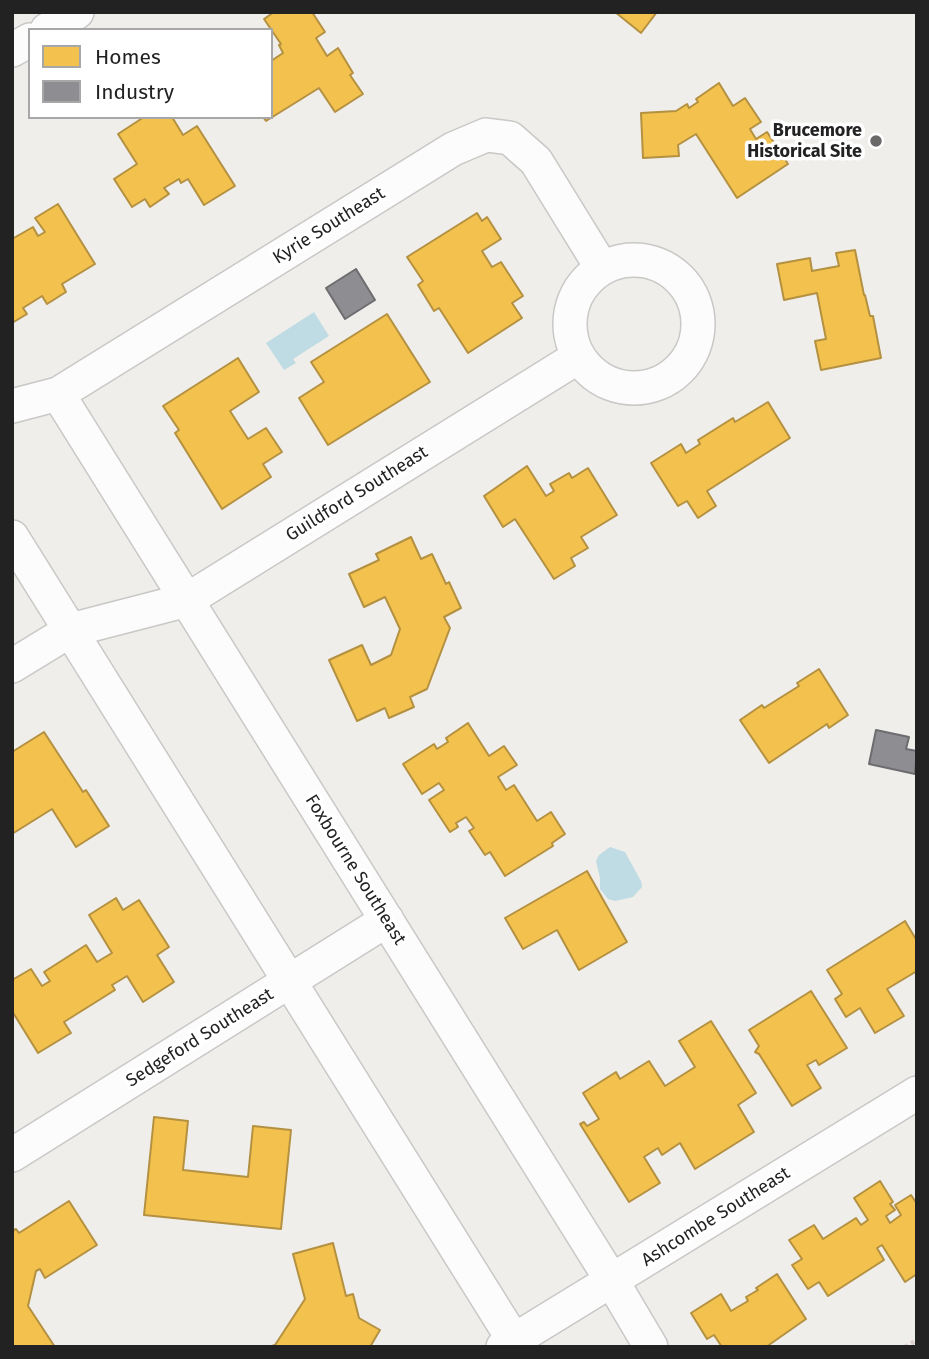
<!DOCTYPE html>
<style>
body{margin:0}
#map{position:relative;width:929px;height:1359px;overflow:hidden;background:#f0eeeb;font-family:"Fira Sans",sans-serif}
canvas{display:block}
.frame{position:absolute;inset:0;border:14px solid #222;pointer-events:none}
.legend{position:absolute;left:28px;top:28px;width:245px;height:91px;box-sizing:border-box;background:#fff;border:2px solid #a7a7a7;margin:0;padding:9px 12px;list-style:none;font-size:21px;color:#222}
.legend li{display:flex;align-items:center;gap:14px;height:35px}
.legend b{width:35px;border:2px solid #a7a7a7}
</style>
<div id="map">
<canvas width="929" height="1359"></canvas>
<div class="frame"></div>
<ul class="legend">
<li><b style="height:19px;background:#f2c14e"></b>Homes</li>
<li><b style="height:19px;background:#8d8d92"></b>Industry</li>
</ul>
</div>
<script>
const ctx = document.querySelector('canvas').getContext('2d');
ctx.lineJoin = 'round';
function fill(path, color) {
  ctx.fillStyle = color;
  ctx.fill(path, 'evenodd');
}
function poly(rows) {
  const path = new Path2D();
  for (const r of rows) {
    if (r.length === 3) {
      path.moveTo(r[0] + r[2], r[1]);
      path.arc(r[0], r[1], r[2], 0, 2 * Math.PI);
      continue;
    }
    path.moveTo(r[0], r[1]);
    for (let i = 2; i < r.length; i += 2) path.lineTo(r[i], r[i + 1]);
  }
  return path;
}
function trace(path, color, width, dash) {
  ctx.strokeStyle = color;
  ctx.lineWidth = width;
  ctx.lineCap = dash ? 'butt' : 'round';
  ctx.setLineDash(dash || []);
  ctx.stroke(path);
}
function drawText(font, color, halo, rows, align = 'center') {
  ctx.font = font + ' "Fira Sans",sans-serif';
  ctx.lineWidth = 7;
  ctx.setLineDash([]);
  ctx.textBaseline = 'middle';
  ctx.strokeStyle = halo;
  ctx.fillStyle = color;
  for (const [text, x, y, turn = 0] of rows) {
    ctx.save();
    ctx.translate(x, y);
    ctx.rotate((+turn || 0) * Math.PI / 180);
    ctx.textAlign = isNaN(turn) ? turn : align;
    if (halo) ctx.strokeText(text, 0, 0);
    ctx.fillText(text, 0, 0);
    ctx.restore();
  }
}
const water = poly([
 [314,312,329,336,293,359,296,363,284,370,266,343],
 [610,847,625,852,641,881,642,887,633,897,615,901,608,899,600,889,600,878,596,861,599,855]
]);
const homes = poly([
 [274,12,312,12,325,32,316,38,327,56,338,48,353,73,350,75,363,94,335,112,319,88,266,121,263,117,271,117,271,61,283,53,279,45,281,44,264,19,274,12],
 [615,12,657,12,641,33,615,12],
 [719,83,733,106,745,98,761,122,750,129,756,139,767,132,788,164,737,198,696,134,678,145,679,156,643,158,641,113,676,111,687,104,689,108,698,102,696,99,719,83],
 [144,117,172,117,183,135,197,126,235,186,204,205,188,179,181,183,179,179,164,188,169,194,150,207,145,199,132,207,114,179,137,164,118,134,144,117],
 [58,204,95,264,62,284,66,292,47,304,42,296,23,308,27,314,12,323,12,239,33,227,38,236,45,232,35,218,58,204],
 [477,213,482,221,487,217,501,239,482,251,492,267,501,262,523,296,512,303,522,318,468,353,439,308,434,311,418,285,423,281,407,257,477,213],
 [855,250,864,295,865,295,870,316,873,316,881,358,821,370,815,341,826,339,817,293,784,300,777,264,810,258,812,271,839,266,836,253,855,250],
 [387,314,430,382,328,445,299,398,324,382,311,362,387,314],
 [238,358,259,392,230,411,248,439,266,428,282,452,263,464,271,477,222,509,175,433,179,430,163,406,238,358],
 [768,402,790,438,707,491,716,506,698,518,687,501,678,506,651,463,681,444,686,453,700,444,698,440,733,418,735,422,768,402],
 [527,466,546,496,554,491,550,484,569,473,572,478,588,468,617,515,581,537,588,548,571,558,575,566,554,579,515,519,503,527,484,496,527,466],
 [411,537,421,559,432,554,446,584,449,582,461,608,444,617,450,628,427,689,410,697,414,707,389,718,385,708,357,721,329,660,362,645,371,665,391,655,400,629,385,597,364,607,349,574,379,560,376,554,411,537],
 [819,669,848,715,829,728,827,724,769,763,740,720,762,705,764,708,799,686,797,683,819,669],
 [468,723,489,756,504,746,517,765,498,777,506,790,514,785,537,821,551,812,565,834,552,843,553,846,505,876,490,852,485,855,469,831,474,828,466,817,456,823,458,827,450,832,429,800,444,790,439,783,422,794,403,764,434,744,437,749,448,742,446,738,468,723],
 [44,732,83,792,86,790,109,826,76,847,52,809,12,834,12,752,44,732],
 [587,871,627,942,579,970,557,930,523,949,505,918,587,871],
 [116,898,123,910,139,900,169,947,157,955,174,982,143,1002,127,976,112,985,115,990,64,1022,71,1033,38,1053,12,1011,12,980,31,969,42,986,50,981,44,972,86,945,97,962,112,953,89,915,116,898],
 [905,921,917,941,917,971,887,989,904,1016,875,1033,860,1008,846,1017,835,999,842,994,827,970,905,921],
 [811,991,847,1048,819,1065,816,1060,807,1065,821,1088,792,1106,759,1054,755,1052,759,1046,749,1030,811,991],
 [711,1021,756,1093,738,1105,754,1132,695,1169,680,1143,662,1155,658,1148,644,1157,660,1183,629,1202,580,1124,584,1122,587,1126,599,1119,583,1093,616,1072,620,1079,649,1061,665,1086,695,1067,679,1041,711,1021],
 [154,1117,188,1121,183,1170,248,1177,253,1126,291,1130,281,1229,144,1215,154,1117],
 [880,1181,893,1202,890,1204,895,1210,886,1216,890,1223,901,1215,895,1205,911,1195,917,1204,917,1274,905,1282,882,1245,877,1248,884,1260,828,1296,819,1282,808,1289,792,1265,802,1259,789,1240,814,1225,823,1239,856,1218,861,1225,868,1220,854,1198,880,1181],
 [69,1201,97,1245,45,1278,40,1269,36,1271,28,1306,55,1347,12,1347,12,1231,16,1229,19,1233,69,1201],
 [333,1243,346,1296,353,1294,359,1318,380,1330,370,1347,268,1347,275,1345,305,1299,293,1254,333,1243],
 [777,1274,806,1319,766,1347,722,1347,714,1335,707,1339,691,1313,721,1294,731,1311,748,1301,746,1297,758,1290,756,1288,777,1274]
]);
const industry = poly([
 [356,269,375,300,345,319,326,288,356,269],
 [876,730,909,737,906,749,917,751,915,774,869,764,876,730]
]);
const path = poly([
 [905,1347,917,1340]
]);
const minor = poly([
 [47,30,77,12],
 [12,50,30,40],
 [634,324,64],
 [58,394,612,1281,651,1347],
 [12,406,58,394,453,149,486,135,510,138,536,161,602,268],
 [12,537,518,1347],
 [12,666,71,630,187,600,578,357],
 [12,1155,387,920],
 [503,1347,917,1093]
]);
const markers = [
 [876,141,7,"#6a6968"]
];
const poiNames = [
 ["Brucemore",862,131],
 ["Historical Site",862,152]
];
const streetNames = [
 ["Kyrie Southeast",329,226,-32],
 ["Guildford Southeast",357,494,-32],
 ["Foxbourne Southeast",355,870,58],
 ["Sedgeford Southeast",200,1038,-32],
 ["Ashcombe Southeast",716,1217,-32]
];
fill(water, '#bfdbe3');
fill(homes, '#f2c14e');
trace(homes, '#b49141', 2);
fill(industry, '#8d8d92');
trace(industry, '#6d6d70', 2);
trace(minor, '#c9c8c7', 36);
trace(path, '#dccecd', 4.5, [3.5, 3.5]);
trace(minor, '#fdfcfc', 33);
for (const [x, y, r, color] of markers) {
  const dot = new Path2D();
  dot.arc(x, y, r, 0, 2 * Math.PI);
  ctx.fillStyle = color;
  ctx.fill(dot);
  trace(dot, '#fff', 2.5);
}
drawText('bold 18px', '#222', '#fff', poiNames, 'right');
drawText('18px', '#222', '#fff', streetNames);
</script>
